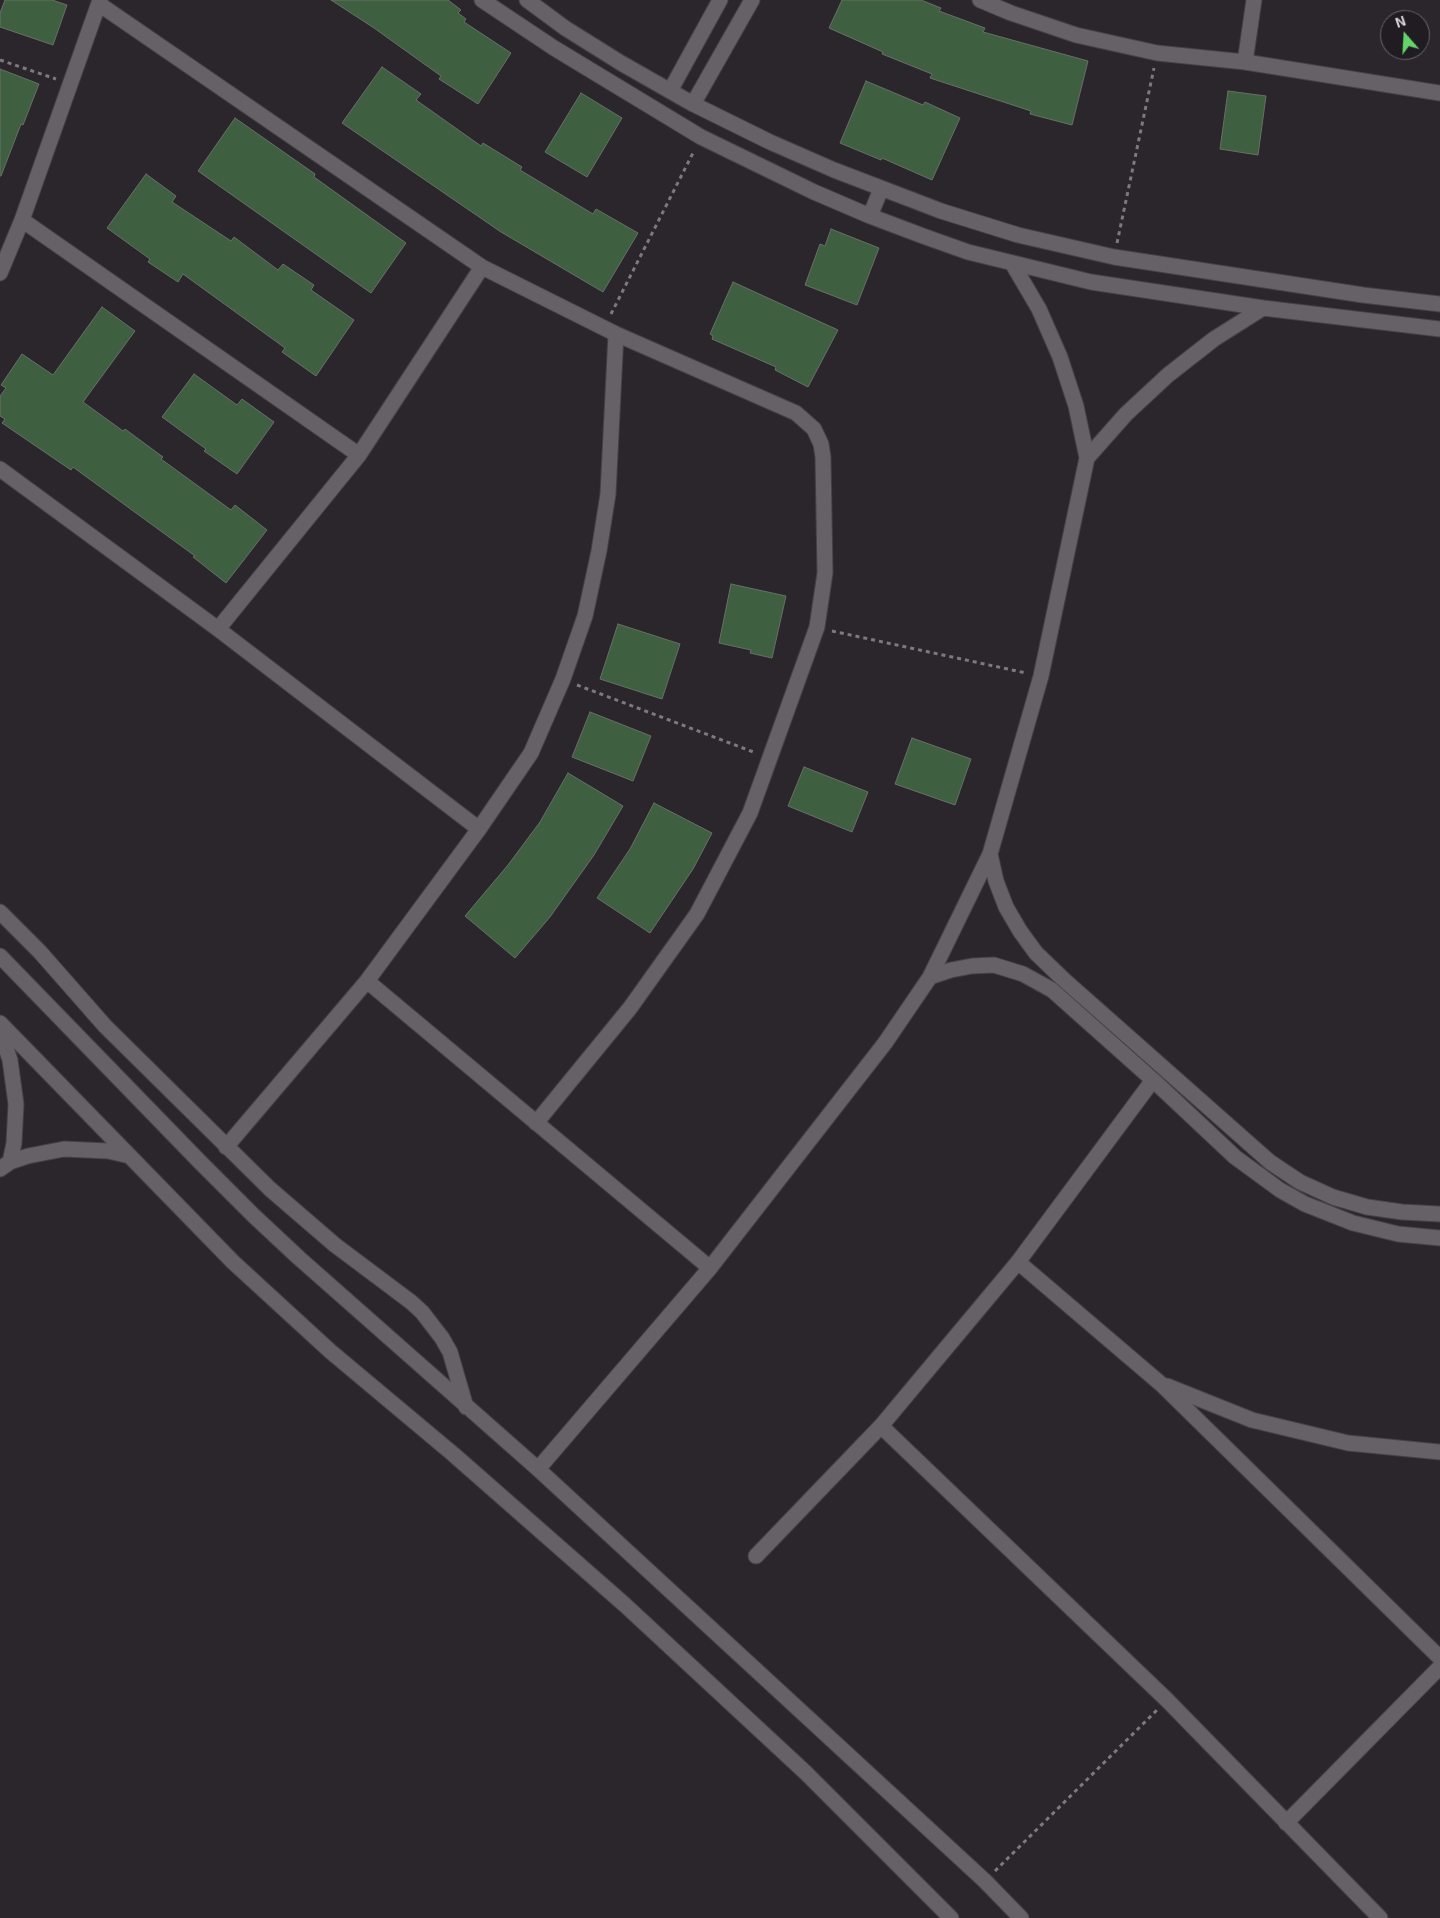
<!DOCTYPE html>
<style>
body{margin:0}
#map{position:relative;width:1440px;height:1918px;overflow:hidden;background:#2b262c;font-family:"Exo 2",sans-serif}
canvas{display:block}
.north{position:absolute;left:1380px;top:10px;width:50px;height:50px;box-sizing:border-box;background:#211c22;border:1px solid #69646a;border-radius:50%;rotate:341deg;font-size:14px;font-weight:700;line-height:20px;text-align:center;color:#d4d1d5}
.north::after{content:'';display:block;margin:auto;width:18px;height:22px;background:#62d469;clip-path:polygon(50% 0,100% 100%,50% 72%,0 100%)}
</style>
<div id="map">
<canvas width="1440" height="1918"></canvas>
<div class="north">N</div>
</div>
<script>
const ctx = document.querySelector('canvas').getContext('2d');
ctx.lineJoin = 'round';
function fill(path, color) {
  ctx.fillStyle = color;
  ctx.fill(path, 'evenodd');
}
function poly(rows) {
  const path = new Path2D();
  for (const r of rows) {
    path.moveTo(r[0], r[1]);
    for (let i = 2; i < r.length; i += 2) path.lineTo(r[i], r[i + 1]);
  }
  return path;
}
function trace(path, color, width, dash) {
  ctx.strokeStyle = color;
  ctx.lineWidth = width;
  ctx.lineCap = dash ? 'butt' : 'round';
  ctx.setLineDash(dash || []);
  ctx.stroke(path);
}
const building = poly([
 [5,0,52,0,67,5,53,45,0,27,0,13,5,0],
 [331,0,448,0,461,10,458,13,466,19,464,22,511,53,478,104,439,79,441,76,374,28,331,0],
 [842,0,921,0,941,8,939,11,985,28,983,32,1088,61,1072,125,1030,114,1031,111,930,78,932,74,882,54,883,52,829,28,842,0],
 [382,67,421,94,416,100,481,146,483,143,522,167,520,170,593,214,596,209,638,233,603,292,501,232,342,123,382,67],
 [0,69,39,84,23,125,21,124,1,176,0,176,0,69],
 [866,81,923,105,925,102,960,118,932,180,882,158,881,160,840,143,866,81],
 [1228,91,1266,96,1258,155,1220,149,1228,91],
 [581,93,622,118,587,177,545,152,581,93],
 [235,118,315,174,314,177,406,243,371,293,198,171,235,118],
 [146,174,176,196,172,202,231,241,234,237,278,270,283,264,314,285,311,290,354,320,316,376,282,352,285,348,183,274,178,282,148,262,150,259,107,228,146,174],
 [831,229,879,248,857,305,805,285,820,244,825,246,831,229],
 [733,282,838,330,808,387,775,370,776,367,712,339,713,336,710,334,733,282],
 [102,307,135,331,83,402,123,431,125,429,163,457,161,459,231,510,235,505,267,530,226,583,193,557,195,556,73,467,71,470,2,423,5,419,0,416,0,396,6,388,1,385,22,354,53,375,102,307],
 [194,374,237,405,242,399,274,422,237,474,204,451,206,449,162,417,194,374],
 [731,584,786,596,772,658,750,653,751,650,719,643,731,584],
 [618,624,680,644,662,699,600,679,618,624],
 [590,712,651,736,633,781,572,757,590,712],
 [912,738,971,759,955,805,895,784,912,738],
 [804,767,868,792,852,832,788,806,804,767],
 [568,773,623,806,594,855,550,917,515,958,465,916,508,865,540,822,568,773],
 [654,803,712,833,693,869,650,933,597,898,630,849,654,803]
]);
const path = poly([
 [0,60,56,79],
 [1117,243,1154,68],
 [611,314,694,151],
 [832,631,1026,673],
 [577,685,756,753],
 [995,1871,1157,1710]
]);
const minor = poly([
 [482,0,554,48,701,137,814,192,870,216,923,236,968,252,1091,282,1263,308,1440,329],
 [527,0,565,28,621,63,693,104,770,142,834,170,941,211,1018,235,1114,257,1363,295,1440,304],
 [980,0,1011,13,1076,35,1157,53,1245,62,1440,93],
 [99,4,482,267,616,334,796,413,814,429,821,444,823,457,825,573,817,627,750,813,697,914,630,1008,536,1123],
 [1245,62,1254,0],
 [670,91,720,0],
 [693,104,752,0],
 [870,216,881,189],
 [22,220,359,455],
 [0,273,22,220,100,0],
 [1087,458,1126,414,1168,375,1214,339,1263,308],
 [0,469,218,629,479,829],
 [218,629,359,455,482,267],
 [990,854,996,881,1006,907,1020,931,1036,953,1062,978,1270,1162,1300,1182,1333,1197,1367,1207,1402,1212,1440,1214],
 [0,912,40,952,105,1026,270,1189,335,1245,411,1302,422,1312,442,1338,450,1352,466,1407],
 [0,956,200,1162,254,1216,299,1258,538,1469,985,1881,1021,1918],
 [930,977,951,970,972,966,994,965,1023,974,1052,990,1153,1080,1235,1157,1280,1190,1305,1204,1353,1223,1398,1234,1440,1238],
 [367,981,710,1268],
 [0,1023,233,1262,330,1351,453,1454,625,1605,806,1773,951,1918],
 [0,1030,10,1060,16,1104,14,1143,10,1162],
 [226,1147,367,981,479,829,531,753,563,679,585,616,599,551,608,494,616,334],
 [0,1169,10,1162,28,1156,64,1149,108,1151,130,1156],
 [1018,1262,1161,1384,1440,1658],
 [1167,1386,1252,1420,1348,1443,1440,1452],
 [881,1426,1167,1700,1380,1918],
 [538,1469,710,1268,885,1043,930,977,990,854,1041,676,1087,458,1076,406,1060,357,1039,309,1012,263],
 [756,1556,881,1426,1018,1262,1153,1080],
 [1286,1823,1440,1667]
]);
fill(building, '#3f6040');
trace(building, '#686f68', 1);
trace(minor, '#454146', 17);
trace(path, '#7d797e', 3, [4, 4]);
trace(minor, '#666067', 15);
</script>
